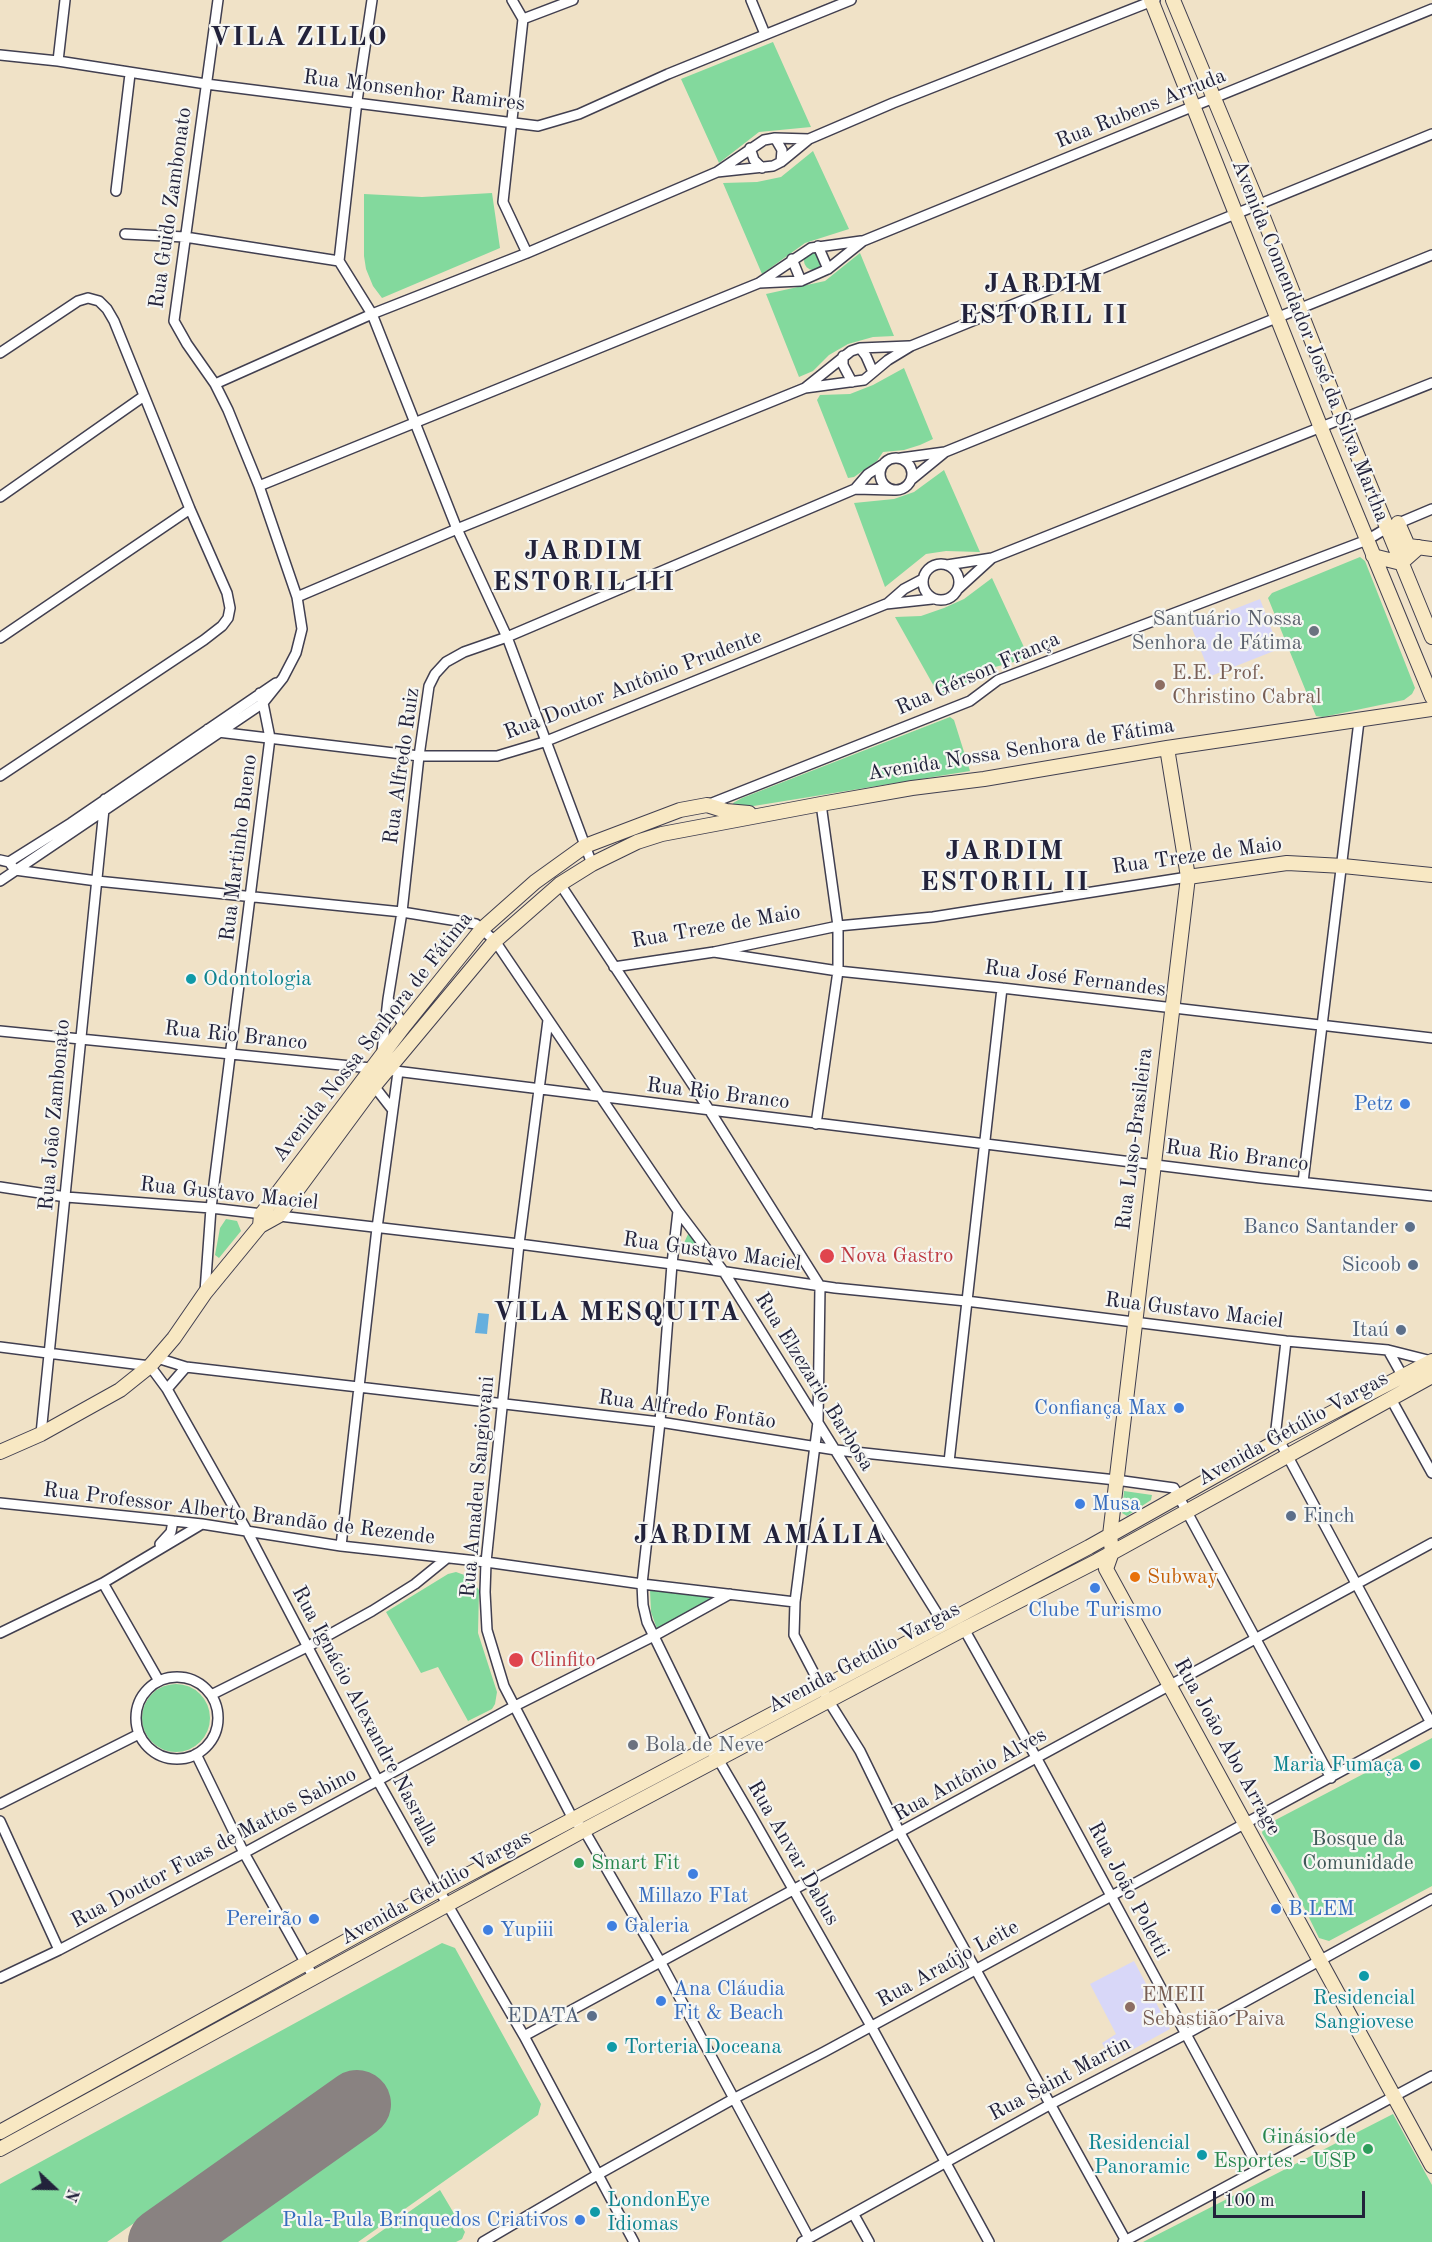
<!DOCTYPE html>
<meta charset="utf-8">
<style>
body{margin:0}
#map{position:relative;width:1432px;height:2242px;overflow:hidden;background:#f0e2c7;font-family:"Old Standard TT",serif}
canvas{display:block}
.north{position:absolute;left:24px;top:2158px;width:60px;height:60px;-webkit-text-stroke:4px #f6f6f2;paint-order:stroke;rotate:112deg;font-size:16px;font-weight:700;line-height:24px;text-align:center;color:#22223b}
.north::after{content:'';display:block;margin:auto;width:21px;height:27px;background:#22223b;clip-path:polygon(50% 0,100% 100%,50% 72%,0 100%)}
.scale{position:absolute;left:1213px;top:2191px;width:152px;height:27px;box-sizing:border-box;border:3px solid #22223b;border-top:0;padding-left:8px;font-size:18px;line-height:21px;white-space:nowrap;color:#22223b;-webkit-text-stroke:4px #f6f6f2;paint-order:stroke}
</style>
<div id="map">
<canvas width="1432" height="2242"></canvas>
<div class="north">N</div>
<div class="scale">100 m</div>
</div>
<script>
const ctx = document.querySelector('canvas').getContext('2d');
ctx.lineJoin = 'round';
function fill(path, color) {
  ctx.fillStyle = color;
  ctx.fill(path, 'evenodd');
}
function poly(rows) {
  const path = new Path2D();
  for (const r of rows) {
    if (r.length === 3) {
      path.moveTo(r[0] + r[2], r[1]);
      path.arc(r[0], r[1], r[2], 0, 2 * Math.PI);
      continue;
    }
    path.moveTo(r[0], r[1]);
    for (let i = 2; i < r.length; i += 2) path.lineTo(r[i], r[i + 1]);
  }
  return path;
}
function trace(path, color, width, dash) {
  ctx.strokeStyle = color;
  ctx.lineWidth = width;
  ctx.lineCap = dash ? 'butt' : 'round';
  ctx.setLineDash(dash || []);
  ctx.stroke(path);
}
function drawText(font, color, halo, rows, align = 'center') {
  ctx.font = font + ' "Old Standard TT",serif';
  ctx.lineWidth = 4.5;
  ctx.setLineDash([]);
  ctx.textBaseline = 'middle';
  ctx.strokeStyle = halo;
  ctx.fillStyle = color;
  for (const [text, x, y, turn = 0] of rows) {
    ctx.save();
    ctx.translate(x, y);
    ctx.rotate((+turn || 0) * Math.PI / 180);
    ctx.textAlign = isNaN(turn) ? turn : align;
    if (halo) ctx.strokeText(text, 0, 0);
    ctx.fillText(text, 0, 0);
    ctx.restore();
  }
}
const built = poly([
 [1260,599,1279,649,1211,676,1191,626],
 [1134,1961,1170,2029,1112,2061,1102,2043,1116,2034,1090,1984]
]);
const green = poly([
 [773,42,811,127,759,132,719,163,681,79],
 [813,151,849,229,805,243,762,274,723,183,757,182,781,177],
 [492,193,500,248,382,298,373,286,366,269,364,256,364,194,422,197],
 [813,261,9],
 [860,253,894,336,873,337,848,344,829,355,813,371,799,377,766,294,825,281],
 [904,368,933,439,920,445,904,450,883,452,877,461,854,477,848,478,817,400,820,395,850,394,873,385],
 [944,470,980,552,946,551,926,554,885,587,854,503,894,499,914,492],
 [1360,557,1365,561,1415,688,1412,694,1404,700,1323,717,1316,716,1268,598,1272,593],
 [992,578,1029,658,995,667,940,697,895,617,921,616,944,608,964,599],
 [950,717,954,720,970,771,735,809,733,803,742,798],
 [226,1219,237,1221,241,1231,219,1258,215,1255,220,1228],
 [689,1232,704,1250,703,1255,685,1252,684,1243],
 [1124,1491,1152,1495,1151,1500,1127,1516,1122,1513],
 [456,1572,470,1577,479,1590,478,1633,497,1692,495,1704,492,1709,468,1721,438,1667,421,1673,386,1612,448,1574],
 [650,1590,715,1597,657,1629,651,1612],
 [176,1718,34],
 [1432,1738,1432,1886,1329,1941,1319,1938,1294,1887,1262,1833,1264,1826],
 [442,1943,455,1948,541,2104,538,2115,358,2242,213,2242,381,2125,385,2117,357,2077,350,2072,107,2242,0,2242,0,2184],
 [1393,2114,1432,2185,1432,2242,1143,2242],
 [440,2190,465,2232,462,2239,456,2242,366,2242]
]);
const water = poly([
 [478,1313,489,1314,487,1334,475,1333]
]);
const runway = poly([
 [162,2242,357,2104]
]);
const street = poly([
 [372,0,357,101,339,261,372,314,457,529,507,637,592,864],
 [512,0,523,19],
 [751,0,765,34],
 [523,19,503,202,527,253],
 [523,19,573,0],
 [0,55,58,61,206,84,538,126,579,114,668,74,851,0],
 [58,61,65,0],
 [775,138,782,150,781,162],
 [750,148,754,160,762,168],
 [717,172,773,166,781,162,809,139,893,103,1155,0],
 [116,191,130,74],
 [125,234,185,237,339,261],
 [818,246,828,269],
 [792,259,801,281],
 [759,283,801,281,828,269,863,241,1432,9],
 [860,348,866,356,873,372],
 [0,353,78,301,88,298,99,301,107,309,114,321,190,509,227,593,230,608,228,618,222,626,204,640,0,776],
 [843,356,843,365,852,382],
 [215,384,372,314,527,253,717,172,764,140,775,138,809,139],
 [805,388,851,351,860,348,909,346],
 [945,452,1432,255],
 [896,474,16],
 [901,458,945,452,912,479],
 [259,486,759,283,811,248,861,241],
 [855,489,868,474,882,465],
 [0,497,144,396],
 [941,582,18],
 [947,565,992,558,1432,383],
 [958,589,992,558],
 [297,597,457,529,805,388,864,380,888,360,911,346,1432,134],
 [888,603,904,589,923,579],
 [0,638,190,509],
 [208,729,218,732,419,756,497,756,544,742,886,604,932,599],
 [707,805,970,701,998,680,1367,540,1387,528,1432,509],
 [0,860,9,862,15,870,97,881,402,912,476,924,495,941,678,1211,724,1272,943,1623],
 [9,862,71,823,276,683],
 [0,881,263,703,283,678,296,653,302,629,297,597,259,486,228,410,215,384,187,344,174,321,218,0],
 [560,884,710,1111,820,1286,818,1422,795,1602,794,1635,828,1700,860,1751,900,1833,1126,2241],
 [714,952,838,971,1002,988,1432,1038],
 [614,967,714,952,838,926,933,917,1188,877],
 [388,999,404,1026],
 [548,1020,519,1244,486,1562,485,1592,487,1630,504,1686,573,1819,584,1830,661,1963,809,2238],
 [0,1031,371,1068,1261,1178,1432,1196],
 [382,1052,388,999,402,912,419,756,429,686,435,674,446,662,464,652,507,637,855,489,894,490],
 [374,1086,392,1109],
 [816,1124,838,971,838,926,821,804],
 [1303,1182,1359,721],
 [0,1187,66,1197,211,1208,519,1244,672,1264,835,1288,966,1301,1286,1341,1388,1350,1431,1361],
 [678,1211,672,1264,660,1422,642,1584,643,1605,647,1622,708,1747,718,1759,752,1817,871,2026,989,2242],
 [205,1292,211,1208,270,738,263,703,260,693],
 [1286,1341,1276,1429,1279,1440,1431,1723],
 [0,1347,150,1366,167,1389,247,1531,378,1781,439,1890,524,2036,634,2242],
 [1388,1350,1402,1375],
 [157,1358,186,1367,660,1422,836,1450,1116,1480,1174,1488,1331,1778],
 [167,1389,186,1367],
 [1391,1399,1432,1473],
 [41,1434,105,799],
 [949,1462,1002,988],
 [0,1503,202,1524,341,1546,486,1562,642,1584,795,1602],
 [160,1544,171,1532,173,1521],
 [341,1546,377,1228,398,1072],
 [103,1583,159,1681],
 [964,1629,1037,1759,1259,2169],
 [0,1633,103,1583,202,1524],
 [177,1718,41],
 [211,1695,307,1647,372,1611,415,1584,447,1558],
 [196,1754,244,1853,314,1978],
 [0,1804,139,1734],
 [0,1821,59,1950],
 [0,1978,59,1950,244,1853,515,1706,654,1636,730,1594],
 [524,2036,1432,1543],
 [854,2215,869,2242],
 [483,2242,597,2175,735,2098,824,2052,1432,1722],
 [802,2242,1051,2104,1186,2034,1432,1899],
 [1123,2242,1432,2076]
]);
const secondary = poly([
 [1151,0,1321,428,1432,697],
 [1173,0,1258,204,1343,420,1432,637],
 [1398,523,1408,546],
 [1394,544,1432,549],
 [1373,556,1401,563,1419,547],
 [1167,748,1188,877,1110,1535,1112,1552,1106,1569,1432,2166],
 [1188,877,1287,863,1343,866,1432,875],
 [260,1226,261,1215,404,1026,482,929,535,882,585,846,680,810,707,805,726,811,749,813],
 [0,1452,41,1434,120,1390,150,1366,174,1338,205,1293,260,1226,278,1216,374,1086,495,941,560,884,592,864,637,842,662,834,821,804,912,788,984,779,1167,748,1432,709],
 [0,2132,439,1890,1089,1547,1279,1440,1432,1361],
 [0,2149,584,1830,964,1629,1097,1561,1432,1376]
]);
const markers = [
 [1314,631,6,"#6b7280"],
 [1160,685,6,"#8d6e63"],
 [191,979,6,"#0f9aa8"],
 [1405,1104,6,"#3f7fe0"],
 [1410,1227,6,"#5c6f8a"],
 [827,1256,8,"#e0444e"],
 [1413,1265,6,"#5c6f8a"],
 [1401,1330,6,"#5c6f8a"],
 [1179,1408,6,"#3f7fe0"],
 [1080,1504,6,"#3f7fe0"],
 [1291,1516,6,"#5c6f8a"],
 [1135,1577,6,"#e8710a"],
 [1095,1588,6,"#3f7fe0"],
 [516,1660,8,"#e0444e"],
 [633,1745,6,"#6b7280"],
 [1415,1765,6,"#0f9aa8"],
 [579,1863,6,"#2e9e5b"],
 [693,1874,6,"#3f7fe0"],
 [1276,1909,6,"#3f7fe0"],
 [314,1919,6,"#3f7fe0"],
 [612,1926,6,"#3f7fe0"],
 [488,1930,6,"#3f7fe0"],
 [1364,1976,6,"#0f9aa8"],
 [661,2001,6,"#3f7fe0"],
 [1130,2007,6,"#8d6e63"],
 [592,2016,6,"#5c6f8a"],
 [612,2047,6,"#0f9aa8"],
 [1368,2149,6,"#2e9e5b"],
 [1202,2155,6,"#0f9aa8"],
 [595,2212,6,"#0f9aa8"],
 [580,2220,6,"#3f7fe0"]
];
const streetNames = [
 ["Rua Monsenhor Ramires",414,91,7],
 ["Rua Rubens Arruda",1141,109,-22],
 ["Rua Guido Zambonato",171,208,-82],
 ["Avenida Comendador José da Silva Martha",1310,341,68],
 ["Rua Gérson França",978,674,-24],
 ["Rua Doutor Antônio Prudente",633,685,-21],
 ["Avenida Nossa Senhora de Fátima",1021,750,-9],
 ["Rua Alfredo Ruiz",402,766,-82],
 ["Rua Martinho Bueno",239,848,-83],
 ["Rua Treze de Maio",1197,856,-8],
 ["Rua Treze de Maio",716,927,-10],
 ["Rua José Fernandes",1075,979,7],
 ["Rua Rio Branco",236,1036,6],
 ["Avenida Nossa Senhora de Fátima",373,1037,-52],
 ["Rua Rio Branco",718,1094,7],
 ["Rua João Zambonato",55,1115,-85],
 ["Rua Luso-Brasileira",1135,1139,-83],
 ["Rua Rio Branco",1237,1156,7],
 ["Rua Gustavo Maciel",229,1194,6],
 ["Rua Gustavo Maciel",712,1252,8],
 ["Rua Gustavo Maciel",1194,1311,7],
 ["Rua Elzezario Barbosa",814,1382,58],
 ["Rua Alfredo Fontão",687,1410,8],
 ["Avenida Getúlio Vargas",1293,1429,-29],
 ["Rua Amadeu Sangiovani",478,1487,-85],
 ["Rua Professor Alberto Brandão de Rezende",239,1514,7],
 ["Avenida Getúlio Vargas",864,1658,-28],
 ["Rua Ignácio Alexandre Nasralla",365,1716,62],
 ["Rua João Abo Arrage",1227,1747,61],
 ["Rua Antônio Alves",970,1775,-29],
 ["Rua Doutor Fuas de Mattos Sabino",214,1848,-28],
 ["Rua Anvar Dabus",793,1853,60],
 ["Avenida Getúlio Vargas",436,1888,-29],
 ["Rua João Poletti",1128,1890,62],
 ["Rua Araújo Leite",948,1964,-29],
 ["Rua Saint Martin",1060,2079,-28]
];
const worshipNames = [
 ["Santuário Nossa",1302,619],
 ["Senhora de Fátima",1302,643],
 ["Bola de Neve",645,1745,"left"]
];
const educationNames = [
 ["E.E. Prof.",1172,673],
 ["Christino Cabral",1172,697],
 ["EMEII",1142,1995],
 ["Sebastião Paiva",1142,2019]
];
const cultureNames = [
 ["Odontologia",203,979],
 ["Maria Fumaça",1403,1765,"right"],
 ["Residencial",1364,1998,"center"],
 ["Sangiovese",1364,2022,"center"],
 ["Torteria Doceana",624,2047],
 ["Residencial",1190,2143,"right"],
 ["Panoramic",1190,2167,"right"],
 ["LondonEye",607,2200],
 ["Idiomas",607,2224]
];
const shopNames = [
 ["Petz",1393,1104,"right"],
 ["Confiança Max",1167,1408,"right"],
 ["Musa",1092,1504],
 ["Clube Turismo",1095,1610,"center"],
 ["Millazo FIat",693,1896,"center"],
 ["B.LEM",1288,1909],
 ["Pereirão",302,1919,"right"],
 ["Galeria",624,1926],
 ["Yupiii",500,1930],
 ["Ana Cláudia",673,1989],
 ["Fit & Beach",673,2013],
 ["Pula-Pula Brinquedos Criativos",568,2220,"right"]
];
const serviceNames = [
 ["Banco Santander",1398,1227],
 ["Sicoob",1401,1265],
 ["Itaú",1389,1330],
 ["Finch",1303,1516,"left"],
 ["EDATA",580,2016]
];
const healthNames = [
 ["Nova Gastro",840,1256],
 ["Clinfito",530,1660]
];
const foodNames = [
 ["Subway",1147,1577]
];
const parkNames = [
 ["Bosque da",1358,1839],
 ["Comunidade",1358,1863]
];
const leisureNames = [
 ["Smart Fit",591,1863],
 ["Ginásio de",1356,2137,"right"],
 ["Esportes - USP",1356,2161,"right"]
];
const districtNames = [
 ["VILA ZILLO",299,38],
 ["JARDIM",1044,285],
 ["ESTORIL II",1044,316],
 ["JARDIM",584,552],
 ["ESTORIL III",584,583],
 ["JARDIM",1005,852],
 ["ESTORIL II",1005,883],
 ["VILA MESQUITA",617,1313],
 ["JARDIM AMÁLIA",760,1536]
];
fill(built, '#d8d7f8');
fill(green, '#83d99d');
fill(water, '#66afde');
trace(runway, '#898281', 68);
trace(street, '#413f50', 12);
trace(secondary, '#413f50', 16);
trace(street, '#fff', 9);
trace(secondary, '#f8e8c3', 14);
for (const [x, y, r, color] of markers) {
  const dot = new Path2D();
  dot.arc(x, y, r, 0, 2 * Math.PI);
  ctx.fillStyle = color;
  ctx.fill(dot);
  trace(dot, '#f6f6f2', 2);
}
drawText('21px', '#22223b', '#f6f6f2', streetNames);
drawText('21px', '#5b616d', '#f6f6f2', worshipNames, 'right');
drawText('21px', '#785e54', '#f6f6f2', educationNames, 'left');
drawText('21px', '#0d838f', '#f6f6f2', cultureNames, 'left');
drawText('21px', '#366cbe', '#f6f6f2', shopNames, 'left');
drawText('21px', '#4e5e75', '#f6f6f2', serviceNames, 'right');
drawText('21px', '#be3a42', '#f6f6f2', healthNames, 'left');
drawText('21px', '#c56008', '#f6f6f2', foodNames, 'left');
drawText('21px', '#3f5958', '#f6f6f2', parkNames);
drawText('21px', '#27864d', '#f6f6f2', leisureNames, 'left');
ctx.letterSpacing = '1.5px';
drawText('bold 27px', '#22223b', '#f6f6f2', districtNames);
ctx.letterSpacing = '0px';
</script>
